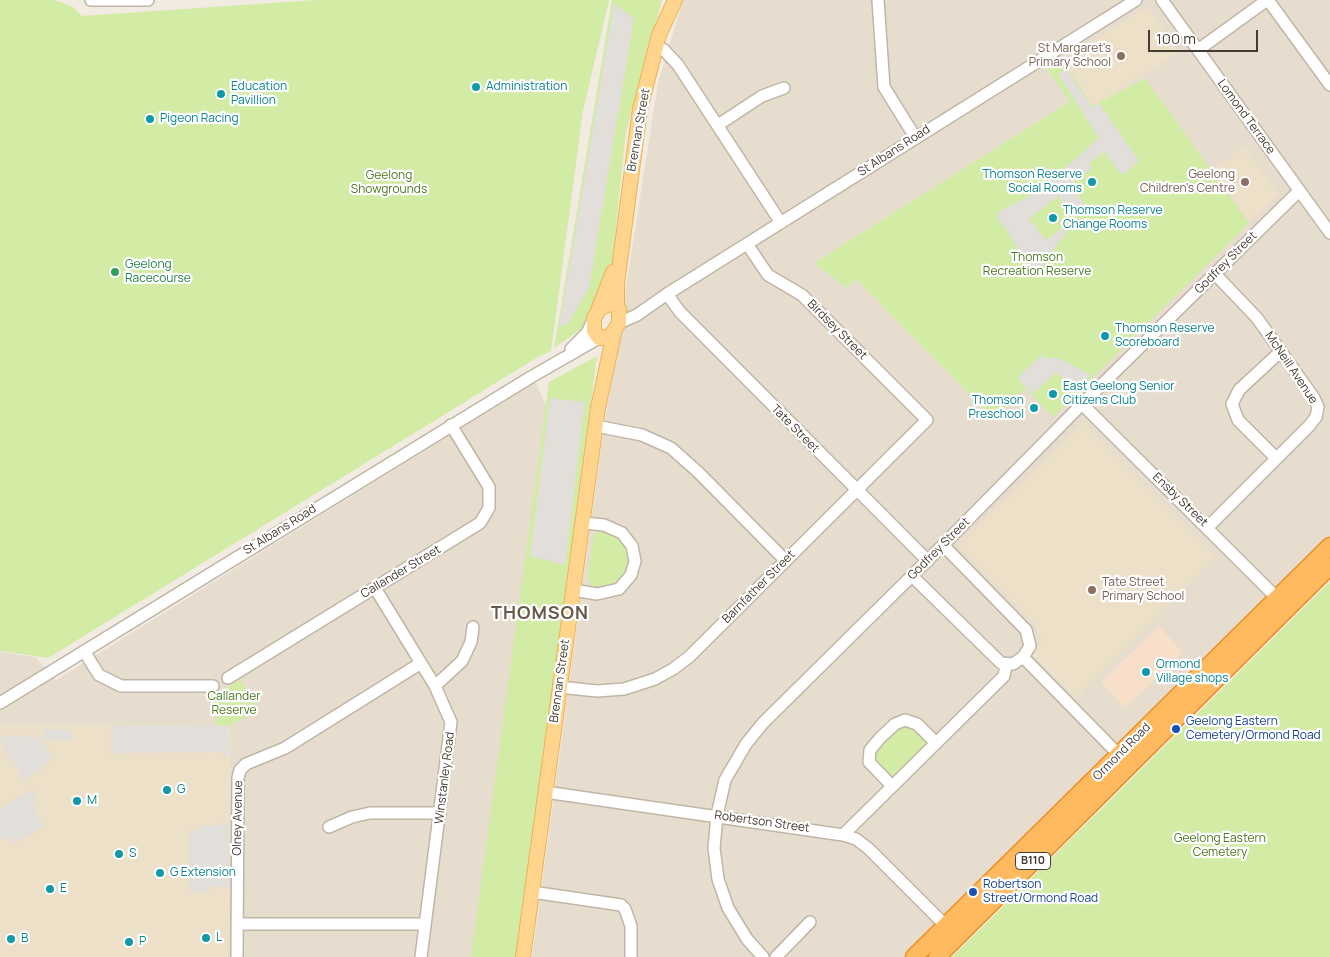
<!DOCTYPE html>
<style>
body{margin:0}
#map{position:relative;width:1330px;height:957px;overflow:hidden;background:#f2ebe1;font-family:Manrope,sans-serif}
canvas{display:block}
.scale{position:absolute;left:1148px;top:30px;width:110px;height:22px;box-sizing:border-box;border:2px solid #443b32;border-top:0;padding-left:6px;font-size:15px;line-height:18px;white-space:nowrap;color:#443b32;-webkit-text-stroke:4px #fff;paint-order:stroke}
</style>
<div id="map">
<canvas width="1330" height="957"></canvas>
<div class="scale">100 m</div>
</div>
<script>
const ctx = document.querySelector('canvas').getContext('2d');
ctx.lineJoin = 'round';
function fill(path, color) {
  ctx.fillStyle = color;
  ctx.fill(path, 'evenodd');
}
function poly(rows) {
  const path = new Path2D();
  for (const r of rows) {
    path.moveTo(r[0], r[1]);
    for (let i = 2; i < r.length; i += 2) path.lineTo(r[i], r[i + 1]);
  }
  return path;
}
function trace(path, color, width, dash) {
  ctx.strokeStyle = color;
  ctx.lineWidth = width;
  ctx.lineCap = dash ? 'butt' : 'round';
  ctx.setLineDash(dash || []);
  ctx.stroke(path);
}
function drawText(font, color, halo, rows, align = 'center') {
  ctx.font = font + ' Manrope,sans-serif';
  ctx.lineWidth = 4.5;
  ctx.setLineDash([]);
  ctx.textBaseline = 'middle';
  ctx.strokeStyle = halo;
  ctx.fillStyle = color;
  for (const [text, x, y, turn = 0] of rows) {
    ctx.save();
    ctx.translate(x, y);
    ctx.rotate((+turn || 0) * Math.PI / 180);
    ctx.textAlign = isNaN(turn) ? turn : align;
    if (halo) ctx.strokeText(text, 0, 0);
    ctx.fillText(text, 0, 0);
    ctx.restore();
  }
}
const residential = poly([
 [683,0,1330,0,1330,536,906,957,532,957,602,441,658,83],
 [1047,68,1092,106,1144,78,1025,387,994,419,856,278,847,288,814,263,1069,102],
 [1083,423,1113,454,1076,698,1034,655,1041,642,1041,636,1035,624],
 [535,382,547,407,478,957,228,957,230,726,0,724,0,652,35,657,56,680]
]);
const commercial = poly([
 [1159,626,1183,652,1125,708,1101,682]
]);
const education = poly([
 [1145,8,1148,8,1179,53,1092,106,1063,59],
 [1244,147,1279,194,1249,222,1212,170],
 [1083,423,1216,557,1076,698,1034,654,1041,642,1039,629,958,545],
 [0,724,230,726,228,957,0,957]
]);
const green = poly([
 [0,0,55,0,73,7,82,16,316,0,609,0,583,111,551,351,538,357,48,658,0,651],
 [612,0,662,0,626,132,612,264,588,324,554,348],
 [1061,59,1092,106,1145,78,1249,223,1053,417,1025,388,994,419,856,279,847,288,814,263,1069,102,1047,68],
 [597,356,516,957,471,957,549,382],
 [598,531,604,531,620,538,626,546,629,556,626,572,615,586,599,590,593,588,587,577,594,534],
 [1330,582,1330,957,952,957],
 [241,680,258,709,230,726,217,725,212,696],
 [907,722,926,740,928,746,893,777,889,777,872,761,873,753,887,737]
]);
const parking = poly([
 [614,3,634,19,589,288,568,323,559,327],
 [1066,69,1092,108,1099,103,1139,161,1122,175,1104,152,1089,164,1092,168,1070,185,1087,207,1076,217,1058,196,1029,219,1046,240,1064,227,1067,231,1034,278,1007,230,998,220,998,212,1027,197,1057,175,1099,138,1058,74],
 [1041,355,1045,358,1059,358,1091,375,1077,390,1056,372,1033,394,1017,378],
 [550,398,585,402,565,565,530,556],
 [111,726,228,726,229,755,223,755,223,752,111,753],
 [44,729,71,730,71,740,44,740],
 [5,733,7,736,28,735,32,741,37,734,51,756,46,764,25,781,0,742],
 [32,789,37,797,32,800,36,808,34,810,44,826,14,844,9,837,4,839,0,837,0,809],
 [219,823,228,823,229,887,209,886,209,892,189,892,190,830,199,831,199,826,219,826]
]);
const minor = poly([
 [91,0,148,0],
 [878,0,884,87,915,137],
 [1162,0,1330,233],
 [1268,0,1330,85],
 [656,46,664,50,678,65,781,223],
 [1198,50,1267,0],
 [718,125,762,96,784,88],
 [667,294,680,312,928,561],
 [619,323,637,315,667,294,1136,0],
 [571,349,587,333,594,318],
 [1082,404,1277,598],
 [596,426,642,435,671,448,698,472,785,560],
 [1276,458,1238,420,1232,404,1239,390,1280,352],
 [1208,527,1309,426,1316,417,1318,407,1314,398,1257,318,1215,274],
 [912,576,1001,663,1013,664,1023,657,1030,646,1026,630,943,545],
 [375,588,435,686,451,722,421,957],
 [573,590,597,594,619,589,631,575,635,561,632,546,622,533,604,525,584,523],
 [84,651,99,675,121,686,213,686],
 [1023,657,1123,759],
 [228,678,480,523,489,508,489,487,451,425],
 [435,686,462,661,471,642,473,627],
 [559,687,597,691,624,689,655,679,673,669,689,657,927,420,802,295,768,275,747,244],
 [0,703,531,377,599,338],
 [892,786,869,762,870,750,880,738,895,724,905,720,917,724,936,743],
 [545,792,843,835,856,839,869,849,945,925],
 [329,827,352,817,370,813,440,813],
 [843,835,1004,676,1006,665],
 [532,892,621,905,625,909,631,926,631,957],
 [237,924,425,924],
 [237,957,238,778,240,770,246,764,285,748,421,663],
 [763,957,747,939,728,908,718,879,714,848,717,815,725,780,746,744,763,723,943,545,1082,404,1299,191],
 [776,957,810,922]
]);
const major = poly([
 [610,304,615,305,619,309,619,323,610,337,599,338,594,331,594,318,600,308,610,304],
 [617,306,617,284,640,109,659,35,675,0],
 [597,313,613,272],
 [523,957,598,408,614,333]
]);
const highway = poly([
 [914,957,1330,546],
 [937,957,1330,566]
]);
const markers = [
 [1121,56,5,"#8d6e63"],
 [476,87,5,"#0f9aa8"],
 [221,94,5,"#0f9aa8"],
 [150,119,5,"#0f9aa8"],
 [1092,182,5,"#0f9aa8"],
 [1245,182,5,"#8d6e63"],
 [1053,218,5,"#0f9aa8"],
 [115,272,5,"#2e9e5b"],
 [1105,336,5,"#0f9aa8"],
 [1053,394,5,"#0f9aa8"],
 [1034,408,5,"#0f9aa8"],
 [1092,590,5,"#8d6e63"],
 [1146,672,5,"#0f9aa8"],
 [1176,729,5,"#1a4fb4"],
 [167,790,5,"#0f9aa8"],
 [77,801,5,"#0f9aa8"],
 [119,854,5,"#0f9aa8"],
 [160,873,5,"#0f9aa8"],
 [50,889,5,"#0f9aa8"],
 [973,892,5,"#1a4fb4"],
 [206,938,5,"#0f9aa8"],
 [11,939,5,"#0f9aa8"],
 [129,942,5,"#0f9aa8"]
];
const shields = [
 [1033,861,35]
];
const shieldNames = [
 ["B110",1033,861]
];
const educationNames = [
 ["St Margaret's",1111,49],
 ["Primary School",1111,63],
 ["Geelong",1235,175],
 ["Children's Centre",1235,189],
 ["Tate Street",1102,583,"left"],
 ["Primary School",1102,597,"left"]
];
const cultureNames = [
 ["Education",231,87],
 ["Pavillion",231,101],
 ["Administration",486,87],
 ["Pigeon Racing",160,119],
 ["Thomson Reserve",1082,175,"right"],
 ["Social Rooms",1082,189,"right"],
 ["Thomson Reserve",1063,211],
 ["Change Rooms",1063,225],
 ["Thomson Reserve",1115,329],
 ["Scoreboard",1115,343],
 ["East Geelong Senior",1063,387],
 ["Citizens Club",1063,401],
 ["Thomson",1024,401,"right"],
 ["Preschool",1024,415,"right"],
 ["Ormond",1156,665],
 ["Village shops",1156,679],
 ["G",177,790],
 ["M",87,801],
 ["S",129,854],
 ["G Extension",170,873],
 ["E",60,889],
 ["L",216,938],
 ["B",21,939],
 ["P",139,942]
];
const streetNames = [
 ["Lomond Terrace",1246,117,54],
 ["Brennan Street",639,130,-80],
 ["St Albans Road",894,151,-33],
 ["Godfrey Street",1226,263,-45],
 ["Birdsey Street",837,330,45],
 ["McNeill Avenue",1291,368,56],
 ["Tate Street",795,429,45],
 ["Ensby Street",1180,500,44],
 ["St Albans Road",280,530,-32],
 ["Godfrey Street",939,549,-45],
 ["Callander Street",401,572,-31],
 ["Barnfather Street",759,587,-45],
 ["Brennan Street",560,681,-82],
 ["Ormond Road",1122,752,-45],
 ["Winstanley Road",445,778,-83],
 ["Olney Avenue",238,818,-89],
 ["Robertson Street",762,822,8]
];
const parkNames = [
 ["Geelong",389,176],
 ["Showgrounds",389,190],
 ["Thomson",1037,258],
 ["Recreation Reserve",1037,272],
 ["Callander",234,697],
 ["Reserve",234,711],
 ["Geelong Eastern",1220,839],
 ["Cemetery",1220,853]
];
const leisureNames = [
 ["Geelong",125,265],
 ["Racecourse",125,279]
];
const transitNames = [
 ["Geelong Eastern",1186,722],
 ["Cemetery/Ormond Road",1186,736],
 ["Robertson",983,885],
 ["Street/Ormond Road",983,899]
];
const districtNames = [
 ["THOMSON",540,614]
];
fill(residential, '#e7ddce');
fill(commercial, '#f7dfc9');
fill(education, '#ede0c9');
fill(green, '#d2eba5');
fill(parking, '#e2deda');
trace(minor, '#c1b5a6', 14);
trace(major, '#eeb154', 16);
trace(highway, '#eb8e23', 19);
trace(minor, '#fff', 11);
trace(major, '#ffd48d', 14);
trace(highway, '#ffba5f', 16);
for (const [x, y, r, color] of markers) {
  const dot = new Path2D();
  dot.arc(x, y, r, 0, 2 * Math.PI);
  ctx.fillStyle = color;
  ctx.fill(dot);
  trace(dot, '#fff', 2);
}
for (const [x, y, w] of shields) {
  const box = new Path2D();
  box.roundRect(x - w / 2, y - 8.5, w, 17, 4);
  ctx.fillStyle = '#fff';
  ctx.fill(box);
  trace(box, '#443b32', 1);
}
drawText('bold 11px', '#443b32', null, shieldNames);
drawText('12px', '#785e54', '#fff', educationNames, 'right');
drawText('12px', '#0d838f', '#fff', cultureNames, 'left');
drawText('12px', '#443b32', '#fff', streetNames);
drawText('12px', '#4b7a21', '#fff', parkNames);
drawText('12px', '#27864d', '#fff', leisureNames, 'left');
drawText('12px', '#164399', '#fff', transitNames, 'left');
ctx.letterSpacing = '1px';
drawText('bold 18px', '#685848', '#fff', districtNames);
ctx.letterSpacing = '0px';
</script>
